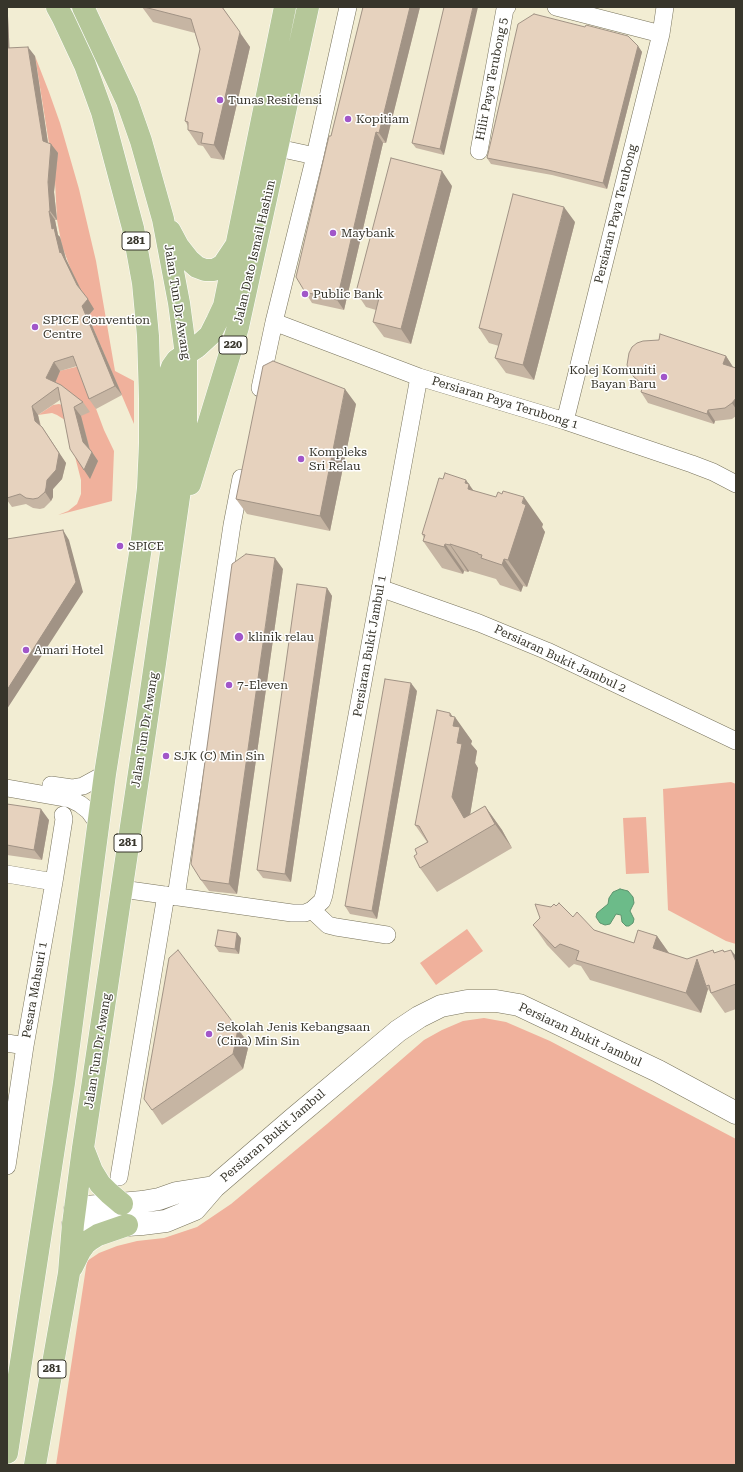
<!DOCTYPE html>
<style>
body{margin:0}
#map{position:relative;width:743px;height:1472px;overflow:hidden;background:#f2edd3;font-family:"Roboto Serif",serif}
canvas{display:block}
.frame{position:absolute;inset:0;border:8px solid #37352b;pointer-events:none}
</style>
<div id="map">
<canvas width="743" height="1472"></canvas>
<div class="frame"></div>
</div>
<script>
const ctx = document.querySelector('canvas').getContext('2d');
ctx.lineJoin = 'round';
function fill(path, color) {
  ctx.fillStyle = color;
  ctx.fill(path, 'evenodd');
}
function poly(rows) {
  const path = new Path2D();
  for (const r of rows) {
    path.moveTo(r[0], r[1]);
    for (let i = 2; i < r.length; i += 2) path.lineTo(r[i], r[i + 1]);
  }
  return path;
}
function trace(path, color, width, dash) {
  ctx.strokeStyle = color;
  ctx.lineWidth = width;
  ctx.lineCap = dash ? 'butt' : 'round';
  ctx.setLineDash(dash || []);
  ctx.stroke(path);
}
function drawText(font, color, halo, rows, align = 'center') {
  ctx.font = font + ' "Roboto Serif",serif';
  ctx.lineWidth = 3;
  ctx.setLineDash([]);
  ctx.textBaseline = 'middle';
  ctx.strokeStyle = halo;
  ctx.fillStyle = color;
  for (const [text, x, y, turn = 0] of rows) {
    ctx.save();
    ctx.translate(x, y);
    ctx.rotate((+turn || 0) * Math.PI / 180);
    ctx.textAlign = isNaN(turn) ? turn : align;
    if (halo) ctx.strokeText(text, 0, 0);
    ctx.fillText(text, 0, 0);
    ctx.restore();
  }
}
const green = poly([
 [35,56,49,92,60,123,79,189,96,261,115,371,134,381,134,424,88,316,82,294,71,270,62,246,57,220,55,181],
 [80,366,104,430,114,451,112,501,58,515,68,511,77,504,81,494,81,480,67,425,65,420,57,415,52,413,38,415,53,405,59,404,62,405,90,451,72,403,48,395,55,382,59,371],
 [731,782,736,784,736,944,726,941,668,910,663,789],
 [646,817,649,873,626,874,623,818],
 [467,929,483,951,436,985,420,963],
 [484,1018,506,1022,550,1041,736,1139,736,1465,56,1465,87,1261,99,1253,117,1246,137,1241,164,1238,197,1227,231,1204,327,1124,424,1040,442,1030,463,1021]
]);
const water = poly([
 [620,889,628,891,633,897,634,903,630,911,634,919,633,923,629,926,626,926,622,922,621,915,616,914,610,924,605,925,600,923,596,917,597,913,608,904,609,898,613,892,620,889]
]);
const minor = poly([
 [556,7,661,34],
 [278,148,315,156],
 [479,151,505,9,507,7],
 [274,322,419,377,565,421,692,464,713,472,736,484],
 [260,388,274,322,315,156,348,7],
 [565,421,661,34,665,7],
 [380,588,479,623,547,651,736,741],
 [51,785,72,788,83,786,105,774],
 [7,788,70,799,80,804,89,811,99,825],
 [7,874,54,882],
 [122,889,292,913,305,913,312,910,322,901,324,895,419,377],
 [176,897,232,525,241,478],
 [312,910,328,925,336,927,387,935],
 [7,1043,25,1046],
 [7,1166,25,1046,54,882,64,819,63,815],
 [119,1177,166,895]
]);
const tertiary = poly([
 [75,1208,142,1202,159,1199,176,1193,214,1187],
 [73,1224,127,1225,142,1224,166,1221,195,1209,214,1187,293,1119,398,1031,419,1017,441,1006,467,1001,496,1001,519,1005,658,1071,736,1113]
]);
const primary = poly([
 [170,231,178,246,189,260,197,267,205,270,214,270,223,265,235,247],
 [190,484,238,327,308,7],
 [158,539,165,475,167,386,169,375,172,367,177,360,197,347,210,335,217,321,224,306,285,7],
 [83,1148,92,1171,100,1184,109,1193,122,1204],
 [72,1267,80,1251,85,1244,90,1240,98,1235,127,1225],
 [7,1453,64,1083,105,774,141,547,148,488,150,443,150,399,148,336,143,283,133,228,102,112,85,65,63,18,57,7],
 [35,1465,69,1273,73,1224,83,1148,147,719,181,483,186,441,186,355,179,303,163,219,141,141,127,101,83,7]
]);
const wall = poly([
 [142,7,222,7,250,47,224,160,211,158,203,146,198,145,188,130,188,126,185,121,200,49,195,33,153,22],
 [363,7,420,7,386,143,383,143,344,310,312,303,305,292,331,136],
 [444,7,444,155,416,148,412,143],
 [7,13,8,16,9,48,35,56,48,143,51,144,58,153,54,192,57,220,55,220,58,235,60,237,66,259,82,292,94,309,88,316,122,395,96,409,89,399,77,366,60,371,55,383,83,402,90,412,81,416,90,449,98,461,90,479,60,400,38,415,41,426,66,463,62,479,53,489,53,497,51,501,44,508,40,509,33,508,26,504,12,507,7,500],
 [638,46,642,52,607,189,552,175,491,164,487,158],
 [452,186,411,344,384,337,373,322,376,310,366,307,356,292],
 [575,222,534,380,506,373,495,358,499,346,489,343,479,328],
 [726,356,733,367,736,368,736,416,732,419,715,421,714,424,648,403,641,392,642,389,640,387,633,376],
 [356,404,330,531,247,514,236,499],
 [473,490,543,524,542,527,545,532,527,587,523,586,521,592,500,585,496,579,469,571,468,572,464,571,463,574,442,568,423,541,424,538,422,534],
 [283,569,237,894,209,891,201,880],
 [327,588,332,596,291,882,263,878,257,870],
 [417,691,377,919,350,914,345,906],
 [450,713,472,741,471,744,477,751,475,763,478,768,470,815,485,806,502,830,512,848,437,892,420,868,417,854,427,842,415,825],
 [7,804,49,820,42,860,7,855],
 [556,906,594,930,634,943,657,936,669,953,687,959,713,950,715,953,723,950,725,952,736,956,736,1009,725,1013,720,1006,708,989,701,1013,590,980,581,966,574,964,569,968,547,945,533,925,551,907],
 [241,938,239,954,219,952,215,946],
 [238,1029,249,1044,243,1069,162,1125,152,1110]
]);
const shadedWall = poly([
 [222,7,250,47,224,160,214,145],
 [410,7,420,7,386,143,379,133],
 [473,7,478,7,444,155,440,149],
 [7,13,8,16,10,58,7,54],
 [638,46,642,52,607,189,603,183],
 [28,47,35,56,49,150,43,141],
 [376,132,383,143,344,310,337,300],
 [51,144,58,153,54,192,57,220,50,211,48,182],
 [442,171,452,186,411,344,401,329],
 [564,207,575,222,534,380,523,365],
 [49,211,55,220,58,235,60,237,66,259,83,294,77,285,60,253,52,229],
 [88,299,94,309,88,316,122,395,115,386,82,306],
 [726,356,733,367,731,374,723,364],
 [54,362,60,371,53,388,46,378],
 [345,389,356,404,330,531,320,516],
 [736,398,736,409,732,403],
 [32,406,38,415,41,430,35,421],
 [74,407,81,416,90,451,83,442],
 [708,410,715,421,714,424,707,414],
 [42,427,66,463,62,479,53,489,53,497,51,501,45,492,47,480],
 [92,452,98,461,90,479,84,470],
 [466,480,488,511,468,489,465,483],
 [524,497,543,524,542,527,545,532,527,587,508,560],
 [63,530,69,540,83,592,7,709,7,690],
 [445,544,464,571,463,574,444,547],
 [450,544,469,571,468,572,450,545],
 [275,558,283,569,237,894,229,884],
 [504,559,523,586,521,592,502,565],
 [327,588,332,596,291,882,285,874],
 [411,683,417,691,377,919,372,911],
 [450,713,454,719,455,717,472,741,471,744,477,751,475,763,478,768,469,821,464,818,452,797,457,743],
 [485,806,502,830,512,848,495,824],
 [41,809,49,820,42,860,34,850],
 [237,933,241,938,239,954,235,949],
 [657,936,671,956,653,948],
 [731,950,736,956,736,963],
 [697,959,706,986,708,989,701,1013,686,993],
 [238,1029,249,1044,243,1069,233,1054]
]);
const building = poly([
 [144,7,222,7,240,32,214,145,201,143,203,133,188,130,188,122,185,121,200,49,191,19,144,7],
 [363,7,410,7,379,133,376,132,337,300,305,292,296,277,329,136,331,136,363,7],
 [444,7,473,7,440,149,412,143,444,7],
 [534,14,585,27,586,25,628,36,638,46,603,183,548,170,487,158,518,24,534,14],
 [28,47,43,141,51,144,48,182,50,211,49,211,52,229,54,228,60,253,61,252,77,285,88,299,82,306,115,386,89,399,73,356,54,362,46,378,61,385,83,402,74,407,83,442,92,452,84,470,70,449,58,387,32,406,35,421,42,427,59,453,56,470,47,480,46,488,45,492,38,498,33,499,26,498,20,494,7,498,7,48,28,47],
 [391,158,442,171,401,329,373,322,379,298,356,292,391,158],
 [513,194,564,207,523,365,495,358,502,334,479,328,513,194],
 [660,334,726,356,723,364,736,368,736,398,732,403,725,408,708,410,707,414,641,392,643,385,633,376,627,365,629,353,632,347,637,343,643,341,659,340,660,334],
 [273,361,345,389,320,516,236,499,263,366,273,361],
 [445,473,466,480,465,483,469,484,468,489,496,497,498,492,502,494,503,491,524,497,522,503,526,505,508,560,504,559,502,565,481,558,482,555,478,554,478,553,450,544,450,545,445,544,444,547,423,541,425,535,422,534,436,488,439,478,443,479,445,473],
 [63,530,76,582,7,690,7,539,63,530],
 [246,554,275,558,229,884,201,880,191,864,232,564,246,554],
 [297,584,327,588,285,874,257,870,297,584],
 [385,679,411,683,372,911,345,906,385,679],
 [437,710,450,713,450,716,455,717,453,726,460,727,457,743,462,744,452,797,464,818,485,806,495,824,420,868,414,856,417,854,415,849,428,842,419,826,415,825,437,710],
 [7,804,41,809,34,850,7,845,7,804],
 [559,903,573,917,577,912,594,930,634,943,638,930,657,936,653,948,687,959,713,950,714,953,723,950,724,952,731,950,736,962,736,984,711,993,709,985,706,986,697,959,686,993,576,960,579,951,560,944,555,948,533,925,540,918,535,904,551,907,554,904,556,906,559,903],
 [218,930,237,933,235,949,215,946,218,930],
 [178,950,238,1029,233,1054,152,1110,144,1099,169,958,178,950]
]);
const markers = [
 [220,100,4,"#a156c9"],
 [348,119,4,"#a156c9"],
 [333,233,4,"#a156c9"],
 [305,294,4,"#a156c9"],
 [35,327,4,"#a156c9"],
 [664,377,4,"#a156c9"],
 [301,459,4,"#a156c9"],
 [120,546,4,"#a156c9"],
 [239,637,5,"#a156c9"],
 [26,650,4,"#a156c9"],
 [229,685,4,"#a156c9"],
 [166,756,4,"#a156c9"],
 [209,1034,4,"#a156c9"]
];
const shields = [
 [136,241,28],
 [233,345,28],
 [128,843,28],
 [52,1369,28]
];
const shieldNames = [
 ["281",136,241],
 ["220",233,345],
 ["281",128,843],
 ["281",52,1369]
];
const streetNames = [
 ["Hilir Paya Terubong 5",492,79,-79],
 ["Persiaran Paya Terubong",616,214,-76],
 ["Jalan Dato Ismail Hashim",255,252,-77],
 ["Jalan Tun Dr Awang",177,302,81],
 ["Persiaran Paya Terubong 1",505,403,17],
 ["Persiaran Bukit Jambul 1",370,646,-80],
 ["Persiaran Bukit Jambul 2",560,659,25],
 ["Jalan Tun Dr Awang",145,730,-81],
 ["Pesara Mahsuri 1",35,990,-80],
 ["Persiaran Bukit Jambul",580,1035,25],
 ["Jalan Tun Dr Awang",98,1051,-81],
 ["Persiaran Bukit Jambul",273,1136,-41]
];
const poiNames = [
 ["Tunas Residensi",228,100],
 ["Kopitiam",356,119],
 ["Maybank",341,233],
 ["Public Bank",313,294],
 ["SPICE Convention",43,320],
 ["Centre",43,334],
 ["Kolej Komuniti",656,370,"right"],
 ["Bayan Baru",656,384,"right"],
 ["Kompleks",309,452],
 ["Sri Relau",309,466],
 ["SPICE",128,546],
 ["klinik relau",248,637],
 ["Amari Hotel",34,650],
 ["7-Eleven",237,685],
 ["SJK (C) Min Sin",174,756],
 ["Sekolah Jenis Kebangsaan",217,1027],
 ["(Cina) Min Sin",217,1041]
];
fill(green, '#f0b19c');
fill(water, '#6cbb89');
trace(water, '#5c936d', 1);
trace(minor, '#78735c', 18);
trace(tertiary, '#78735c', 23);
trace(primary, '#fff', 23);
trace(minor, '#fff', 17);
trace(tertiary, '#fff', 22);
trace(primary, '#b5c799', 22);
fill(wall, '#c6b5a3');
fill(shadedWall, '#a19385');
fill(building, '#e6d2be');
trace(building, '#a19385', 1);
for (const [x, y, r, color] of markers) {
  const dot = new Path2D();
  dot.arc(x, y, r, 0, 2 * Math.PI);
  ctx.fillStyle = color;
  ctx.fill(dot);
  trace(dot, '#fff', 1.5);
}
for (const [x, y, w] of shields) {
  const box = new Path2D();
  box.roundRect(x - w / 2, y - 9, w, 18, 3);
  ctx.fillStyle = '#fff';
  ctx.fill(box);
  trace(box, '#37352b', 1);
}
drawText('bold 11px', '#37352b', null, shieldNames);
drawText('12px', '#37352b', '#fff', streetNames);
drawText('12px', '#37352b', '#fff', poiNames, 'left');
</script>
